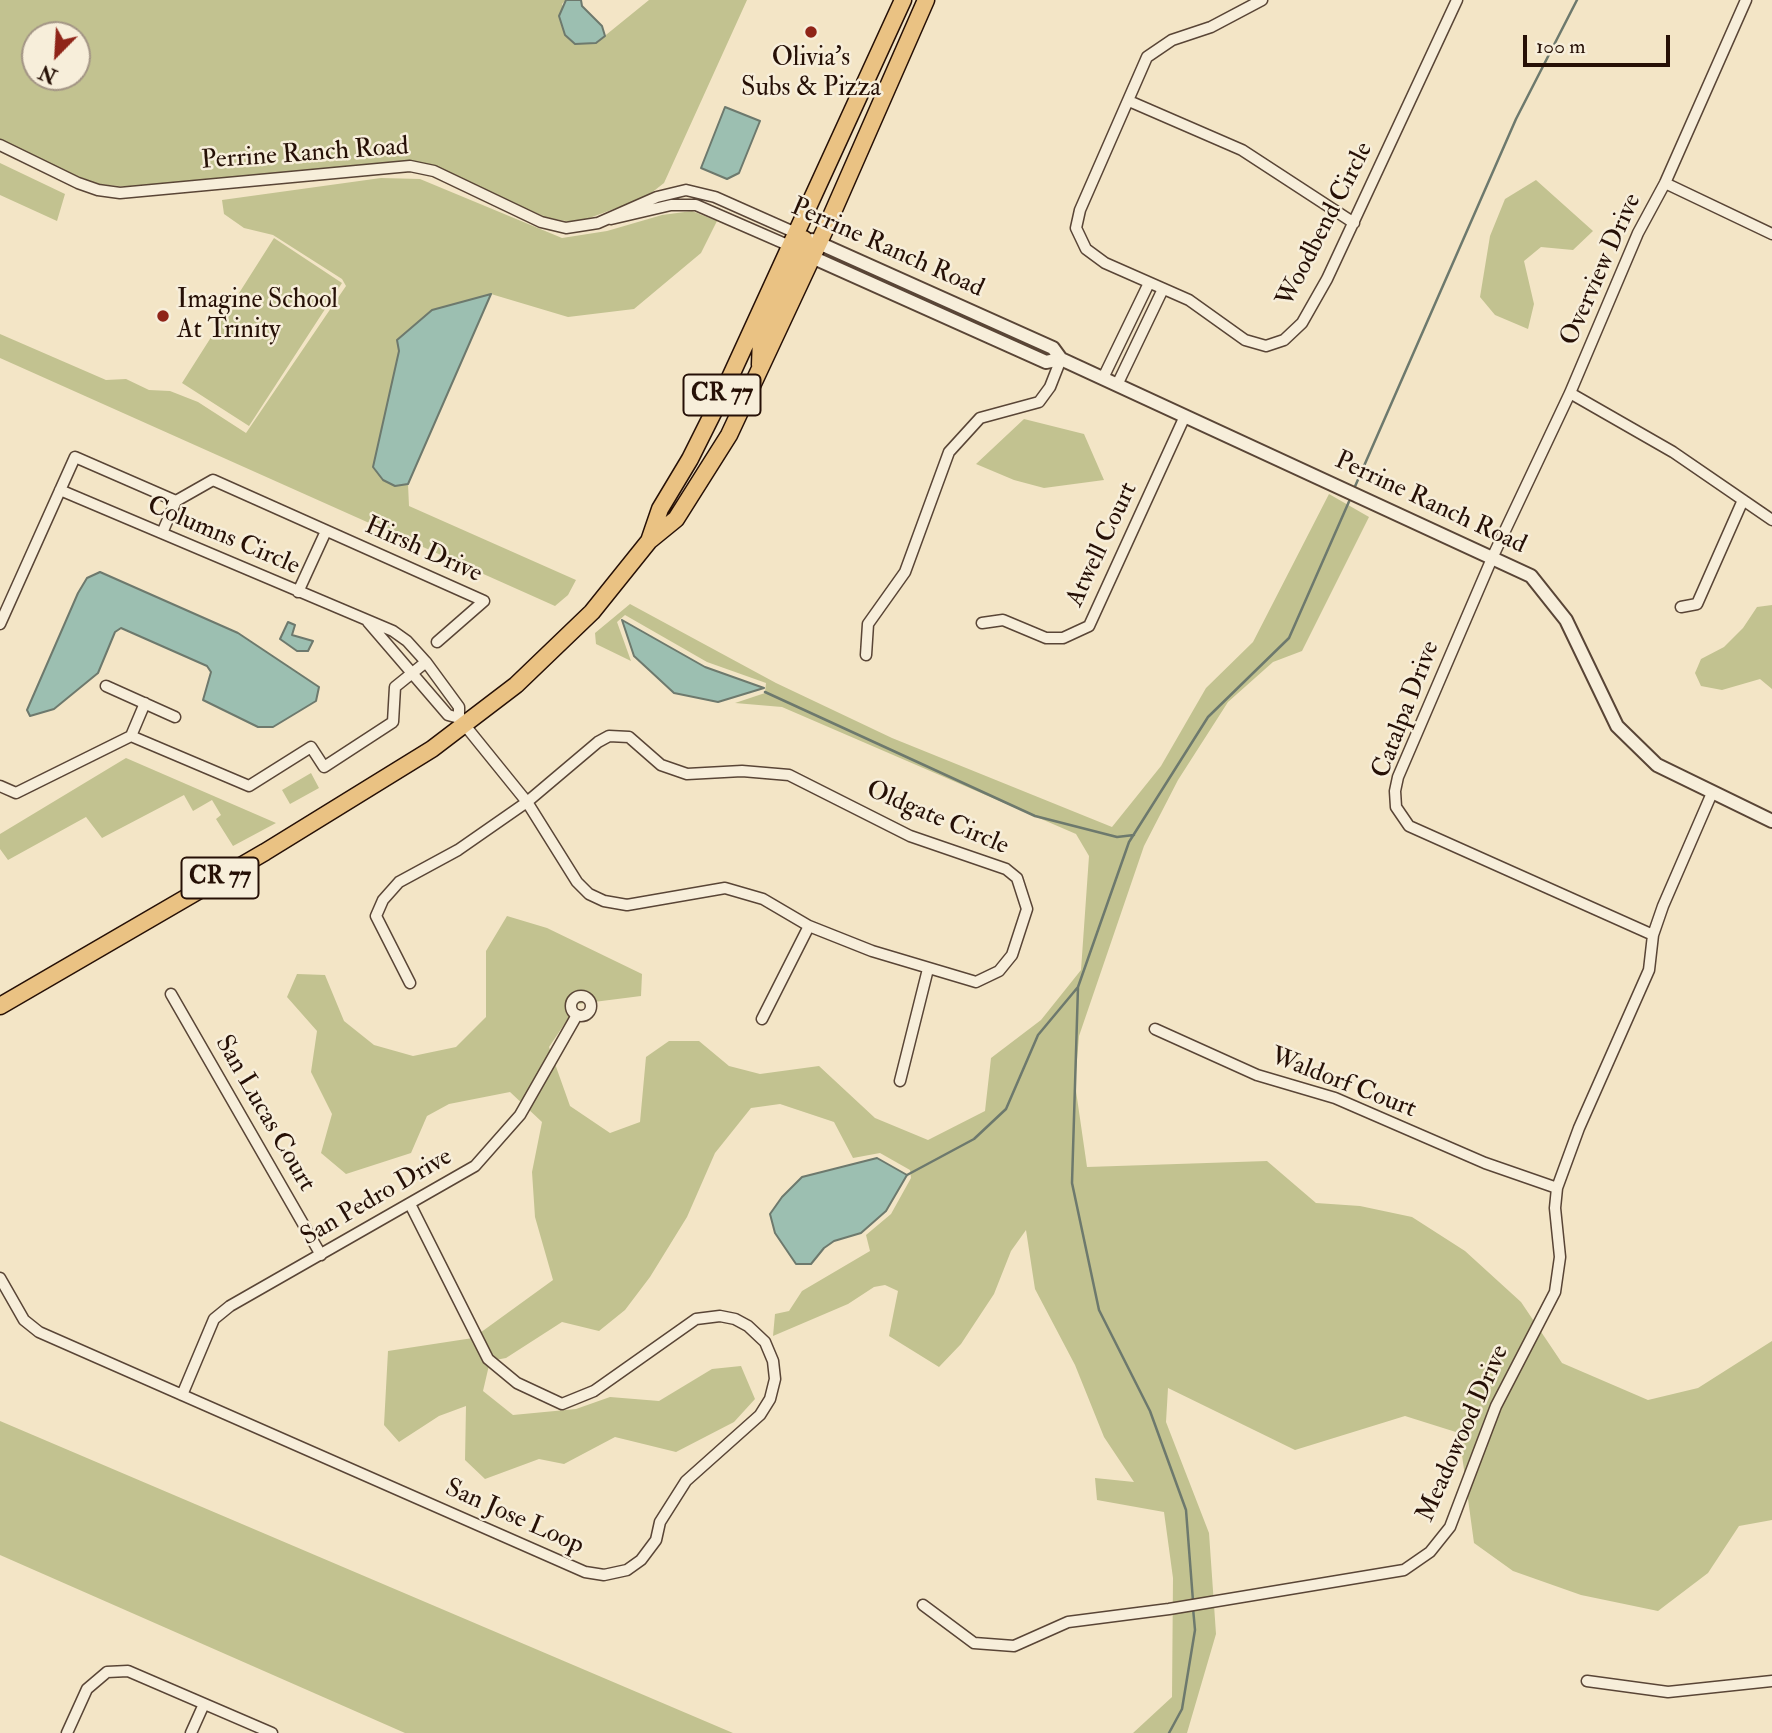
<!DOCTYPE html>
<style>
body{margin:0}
#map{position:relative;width:1772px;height:1733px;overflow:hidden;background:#f3e5c6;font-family:"IM FELL Double Pica",serif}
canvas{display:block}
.north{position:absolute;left:21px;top:21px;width:70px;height:70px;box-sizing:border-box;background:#f7eeda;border:2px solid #a39585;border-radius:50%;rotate:204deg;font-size:19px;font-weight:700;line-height:28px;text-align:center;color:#261006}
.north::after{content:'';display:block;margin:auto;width:24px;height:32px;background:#8f2418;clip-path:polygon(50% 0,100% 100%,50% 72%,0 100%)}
.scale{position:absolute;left:1523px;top:35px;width:147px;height:32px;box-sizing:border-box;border:4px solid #261006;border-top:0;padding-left:9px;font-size:21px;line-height:24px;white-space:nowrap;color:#261006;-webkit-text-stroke:5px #f7eeda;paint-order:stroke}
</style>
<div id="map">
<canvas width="1772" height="1733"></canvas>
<div class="north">N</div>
<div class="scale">100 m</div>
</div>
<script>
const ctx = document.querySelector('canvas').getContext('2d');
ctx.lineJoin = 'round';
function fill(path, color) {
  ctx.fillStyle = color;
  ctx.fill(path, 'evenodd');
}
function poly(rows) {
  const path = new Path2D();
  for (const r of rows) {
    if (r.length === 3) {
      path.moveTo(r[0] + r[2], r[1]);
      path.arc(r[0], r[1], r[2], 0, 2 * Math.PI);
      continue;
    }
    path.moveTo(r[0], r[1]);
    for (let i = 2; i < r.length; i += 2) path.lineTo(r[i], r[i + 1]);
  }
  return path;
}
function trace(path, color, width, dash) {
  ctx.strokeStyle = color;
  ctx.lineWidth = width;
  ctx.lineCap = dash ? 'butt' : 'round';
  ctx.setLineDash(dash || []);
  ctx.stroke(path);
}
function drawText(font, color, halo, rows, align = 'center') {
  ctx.font = font + ' "IM FELL Double Pica",serif';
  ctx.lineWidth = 5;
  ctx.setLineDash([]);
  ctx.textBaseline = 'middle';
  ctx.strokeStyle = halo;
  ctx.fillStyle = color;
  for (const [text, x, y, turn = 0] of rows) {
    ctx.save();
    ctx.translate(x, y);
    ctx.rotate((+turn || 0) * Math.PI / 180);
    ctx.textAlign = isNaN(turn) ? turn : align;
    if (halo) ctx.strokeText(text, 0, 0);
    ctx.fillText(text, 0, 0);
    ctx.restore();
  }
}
const green = poly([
 [0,0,566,0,562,4,576,44,596,43,649,0,747,0,664,183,646,197,576,223,545,217,462,179,411,162,128,187,99,184,72,174,0,139],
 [35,35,77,35,77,77,35,77],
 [0,163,65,194,57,221,0,195],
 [381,178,420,179,562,238,607,231,662,215,692,211,717,221,701,253,634,309,568,317,491,294,432,310,397,340,399,350,373,467,394,486,408,484,409,506,576,580,568,595,555,606,0,358,0,334,106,380,126,379,149,390,170,391,198,402,246,433,346,286,342,279,273,235,244,228,224,214,222,200],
 [1536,180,1593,231,1573,250,1541,247,1524,261,1534,304,1528,329,1495,315,1480,297,1490,236,1505,199],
 [274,238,342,283,249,426,182,383],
 [1024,419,1084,434,1104,480,1044,488,1014,480,976,464],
 [1329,494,1369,517,1302,651,1273,662,1228,702,1178,780,1144,846,1079,1036,1075,1084,1087,1167,1267,1161,1316,1203,1360,1206,1412,1217,1465,1251,1521,1302,1562,1363,1648,1400,1698,1388,1772,1341,1772,1520,1739,1526,1708,1573,1658,1611,1581,1595,1513,1571,1474,1543,1459,1433,1405,1416,1295,1450,1168,1388,1166,1422,1209,1533,1216,1634,1187,1733,1133,1733,1172,1697,1173,1578,1164,1512,1097,1500,1095,1478,1134,1482,1104,1437,1075,1365,1035,1289,1026,1230,1011,1251,994,1294,961,1344,939,1367,889,1336,898,1291,885,1285,874,1287,848,1304,773,1336,775,1314,789,1311,802,1291,870,1251,866,1235,891,1214,911,1178,910,1170,880,1153,853,1158,834,1122,780,1104,751,1108,715,1153,687,1217,650,1277,625,1310,599,1331,562,1322,506,1358,490,1361,483,1391,513,1415,576,1409,610,1397,659,1401,712,1369,741,1366,755,1399,734,1422,676,1452,615,1437,564,1464,539,1459,485,1479,465,1460,466,1406,439,1416,399,1442,384,1425,388,1351,473,1338,553,1280,535,1217,532,1172,542,1122,510,1092,449,1104,427,1116,411,1153,346,1174,321,1153,332,1114,311,1072,317,1031,287,997,297,974,325,975,344,1021,374,1045,413,1056,456,1047,486,1017,486,951,507,916,547,928,642,974,641,996,578,1004,549,1047,570,1106,610,1133,640,1122,646,1057,669,1041,699,1041,729,1066,760,1074,819,1066,875,1118,928,1140,985,1111,991,1058,1041,1020,1081,970,1089,856,1076,834,782,707,735,703,765,693,766,683,707,662,625,615,617,622,631,661,596,644,595,633,630,604,776,683,892,738,1112,827,1161,766,1206,688,1253,642],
 [1772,605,1772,689,1760,679,1722,690,1701,686,1695,673,1701,659,1724,647,1743,628,1757,607],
 [126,758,276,823,233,846,216,819,221,815,212,800,193,811,184,795,102,838,86,817,8,860,0,849,0,834],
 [311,773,319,788,290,804,282,790],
 [0,1421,733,1733,405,1733,0,1555]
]);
const water = poly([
 [566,0,581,0,582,6,602,26,605,36,596,43,575,44,565,35,559,16,566,0],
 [725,107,760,121,739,173,727,179,701,168,725,107],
 [491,294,408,484,395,486,383,480,373,467,399,351,397,340,432,310,491,294],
 [100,572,238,633,319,687,316,701,273,727,258,727,203,700,211,672,207,666,121,628,115,632,98,673,54,709,30,716,27,710,78,593,87,578,100,572],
 [622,620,705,667,764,688,718,702,674,693,634,656,622,620],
 [288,622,295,625,292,635,313,641,308,651,297,651,280,639,288,622],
 [877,1158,907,1175,886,1211,861,1233,834,1241,824,1248,811,1264,796,1264,775,1233,770,1214,782,1197,802,1177,877,1158]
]);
const stream = poly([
 [1353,491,1516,119,1577,0],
 [765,692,1035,816,1117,837,1134,835],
 [907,1175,974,1139,1006,1109,1038,1035,1078,987],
 [1193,1601,1186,1510,1150,1411,1099,1310,1072,1183,1078,987,1129,842,1208,717,1289,638,1351,497],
 [1169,1733,1182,1709,1195,1630,1193,1608]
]);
const minor = poly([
 [1262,0,1211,27,1172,40,1147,57,1080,210,1076,228,1086,249,1105,263,1189,300,1245,340,1266,346,1284,340,1302,323,1327,279,1457,0],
 [1129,101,1242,150,1354,223],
 [0,145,78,183,98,190,120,193,410,166,434,171,541,222,566,228,598,223,657,197,686,190,715,197,796,233],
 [1665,183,1772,234],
 [611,219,671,205,696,205,790,246],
 [1103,378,1149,283],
 [1117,385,1163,289],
 [1570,393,1673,452,1772,520],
 [60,490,393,631,407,641,426,662,459,707,459,718],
 [176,501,213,480,484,601,437,642],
 [298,592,326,531],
 [1681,607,1697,604,1743,500],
 [368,622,448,715,459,718,527,802,577,882,589,894,604,901,627,905,725,888,763,899,809,926,872,951,976,982,999,971,1012,955,1027,909,1017,878,1006,869,910,836,789,775,742,771,687,774,661,765,629,737,609,736,598,742,527,802,458,850,399,882,383,900,376,916,410,983],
 [982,623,1003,620,1046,638,1063,638,1089,626,1185,416],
 [0,624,75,457,176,501,162,533],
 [866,655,868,624,905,572,949,452,980,418,1039,402,1050,387,1061,359],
 [106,686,175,717],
 [131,736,145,703],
 [0,786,16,793,131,736,249,786,311,747,324,767,393,722,395,687,426,662],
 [1653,935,1409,826,1396,807,1395,791,1398,777,1493,556,1570,393,1638,233,1665,183,1746,0],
 [171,994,321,1255],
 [581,1006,10],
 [762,1019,809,926],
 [1155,1029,1257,1075,1335,1098,1485,1163,1557,1188],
 [900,1081,928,969],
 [0,1278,24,1320,39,1332,585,1572,604,1575,627,1570,641,1560,656,1540,660,1522,686,1481,760,1415,770,1399,775,1379,773,1361,765,1342,748,1326,735,1319,720,1316,696,1319,594,1391,562,1404,517,1383,488,1359,410,1204],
 [182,1395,214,1319,230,1306,475,1166,520,1115,577,1015],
 [923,1605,974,1643,1014,1646,1068,1622,1169,1609,1404,1570,1430,1552,1450,1527,1496,1406,1555,1292,1560,1257,1555,1208,1557,1188,1579,1128,1649,970,1653,935,1663,906,1712,793],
 [1587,1681,1668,1692,1772,1681],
 [67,1733,87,1689,107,1672,128,1671,272,1733],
 [191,1733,204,1704]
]);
const tertiary = poly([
 [812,240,1053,348,1061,359,1531,576,1566,620,1617,726,1657,765,1772,821],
 [805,254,1046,362,1061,359]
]);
const primary = poly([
 [760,365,761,337,804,239],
 [649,541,660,509,690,459,722,395,903,0],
 [0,1006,265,852,432,749,516,685,592,612,649,541,676,519,729,435,829,221,926,0]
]);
const markers = [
 [811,32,7,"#8f2418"],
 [163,316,7,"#8f2418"]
];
const shields = [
 [722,395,77],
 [220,878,77]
];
const shieldNames = [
 ["CR 77",722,395],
 ["CR 77",220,878]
];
const poiNames = [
 ["Olivia's",811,59],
 ["Subs & Pizza",811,89],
 ["Imagine School",177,301,"left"],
 ["At Trinity",177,331,"left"]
];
const streetNames = [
 ["Perrine Ranch Road",305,155,-4],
 ["Woodbend Circle",1326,225,-63],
 ["Perrine Ranch Road",887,249,24],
 ["Overview Drive",1602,270,-66],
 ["Perrine Ranch Road",1430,504,25],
 ["Columns Circle",223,537,23],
 ["Atwell Court",1103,545,-65],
 ["Hirsh Drive",423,551,24],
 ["Catalpa Drive",1407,710,-69],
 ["Oldgate Circle",937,819,23],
 ["Waldorf Court",1343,1084,21],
 ["San Lucas Court",264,1114,60],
 ["San Pedro Drive",377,1198,-30],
 ["Meadowood Drive",1464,1434,-66],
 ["San Jose Loop",514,1518,24]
];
fill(green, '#c2c290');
fill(water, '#9cbfb1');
trace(water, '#6d796d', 2);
trace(stream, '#6d796d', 2.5);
trace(minor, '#594536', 13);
trace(tertiary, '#594536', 16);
trace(primary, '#261006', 19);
trace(minor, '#f7eeda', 10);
trace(tertiary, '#f7eeda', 12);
trace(primary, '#eac283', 16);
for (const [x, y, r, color] of markers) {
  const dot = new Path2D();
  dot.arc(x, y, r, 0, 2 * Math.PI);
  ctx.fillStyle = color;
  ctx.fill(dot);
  trace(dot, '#f7eeda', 2.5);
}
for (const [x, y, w] of shields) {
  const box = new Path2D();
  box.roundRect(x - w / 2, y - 20.5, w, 41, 5);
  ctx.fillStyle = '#f7eeda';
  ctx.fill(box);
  trace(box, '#261006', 2);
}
drawText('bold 24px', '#261006', null, shieldNames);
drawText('26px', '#261006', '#f7eeda', poiNames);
drawText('26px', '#261006', '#f7eeda', streetNames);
</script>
